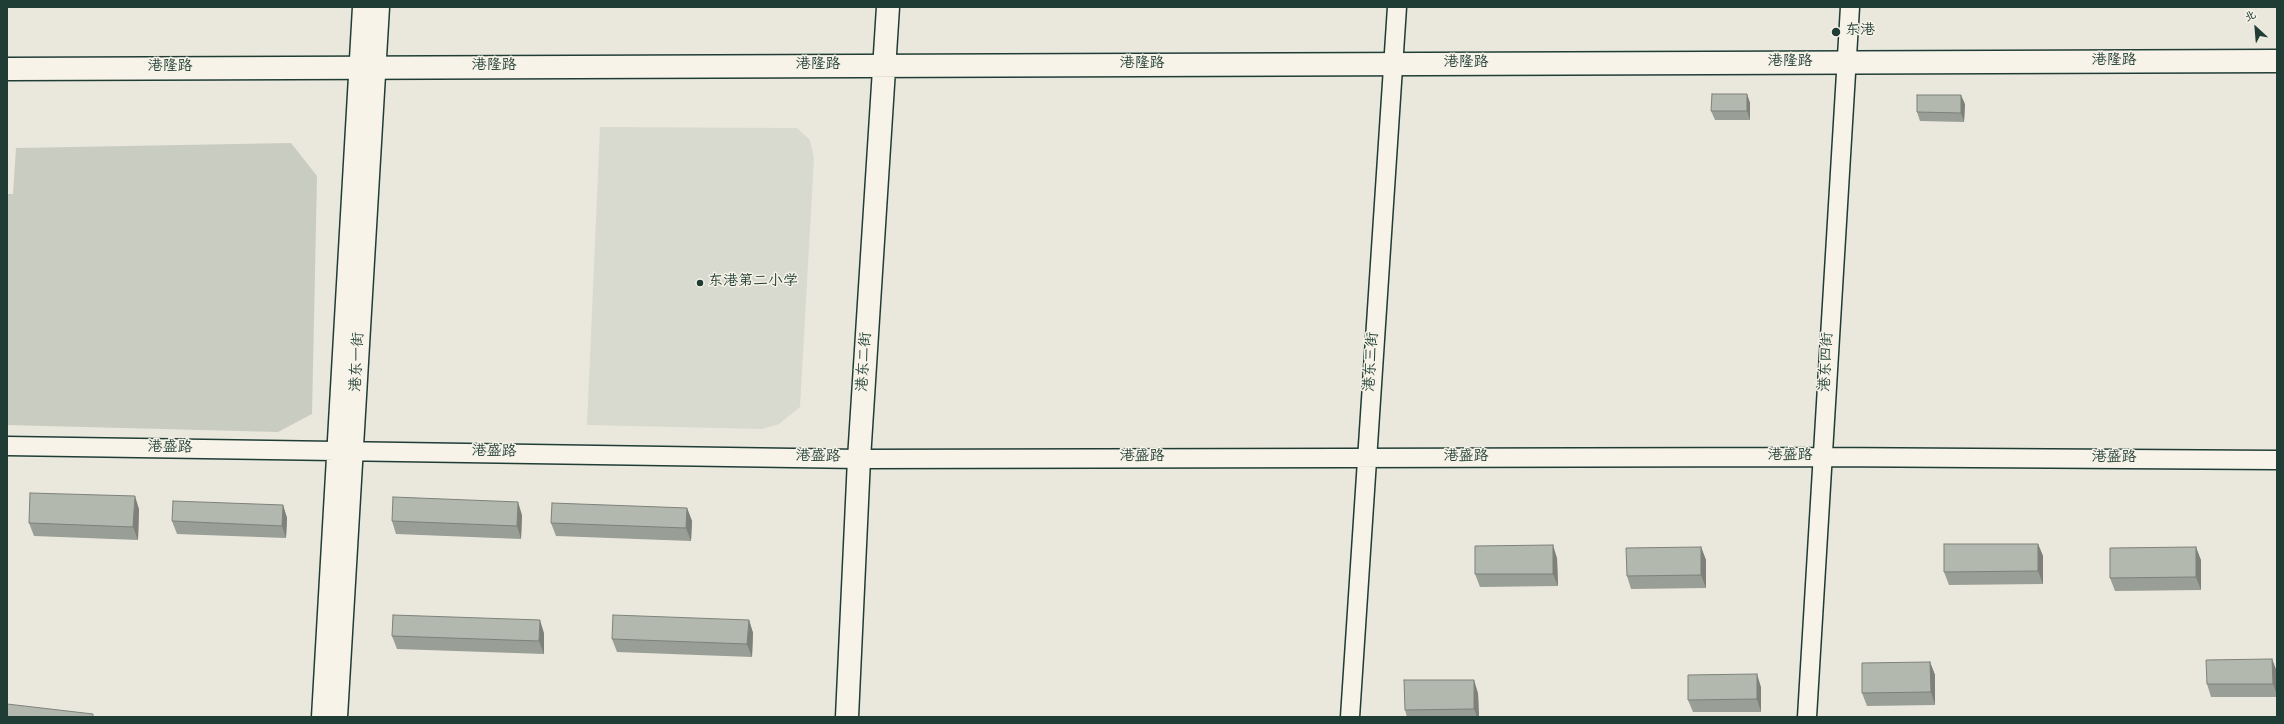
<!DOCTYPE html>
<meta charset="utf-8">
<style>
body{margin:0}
#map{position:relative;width:2284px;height:724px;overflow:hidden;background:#eae8dd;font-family:Dekko,"LXGW WenKai TC",sans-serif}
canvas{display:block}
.frame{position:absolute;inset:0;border:8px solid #1f3d34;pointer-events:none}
.north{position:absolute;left:2236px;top:8px;width:40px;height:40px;-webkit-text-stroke:3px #f7f3e8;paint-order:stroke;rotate:334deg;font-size:11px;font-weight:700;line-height:16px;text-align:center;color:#1f3d34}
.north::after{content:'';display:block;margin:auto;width:14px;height:18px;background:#1f3d34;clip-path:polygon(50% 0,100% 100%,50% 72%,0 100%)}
</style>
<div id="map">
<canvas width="2284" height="724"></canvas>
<div class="frame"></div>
<div class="north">北</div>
</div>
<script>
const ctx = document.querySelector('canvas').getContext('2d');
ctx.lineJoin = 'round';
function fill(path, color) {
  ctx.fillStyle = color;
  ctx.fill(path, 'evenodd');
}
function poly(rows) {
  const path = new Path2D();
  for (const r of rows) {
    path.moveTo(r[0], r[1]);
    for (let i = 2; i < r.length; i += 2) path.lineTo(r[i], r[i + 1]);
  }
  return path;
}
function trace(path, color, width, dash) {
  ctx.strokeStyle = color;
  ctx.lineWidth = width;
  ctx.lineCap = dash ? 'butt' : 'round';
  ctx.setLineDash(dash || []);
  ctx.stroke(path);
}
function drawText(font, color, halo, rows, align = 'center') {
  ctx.font = font + ' Dekko,"LXGW WenKai TC",sans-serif';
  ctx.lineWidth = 3;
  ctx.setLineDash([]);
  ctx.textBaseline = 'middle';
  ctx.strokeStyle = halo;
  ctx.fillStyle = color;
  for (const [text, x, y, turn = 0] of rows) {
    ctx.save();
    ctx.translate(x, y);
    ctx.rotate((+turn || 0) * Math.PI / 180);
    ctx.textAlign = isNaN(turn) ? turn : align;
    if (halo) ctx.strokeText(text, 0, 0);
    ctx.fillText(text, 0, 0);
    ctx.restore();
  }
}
const built = poly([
 [600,127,797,128,810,140,814,158,800,407,779,424,762,429,587,425]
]);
const green = poly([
 [291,143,317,176,312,414,278,432,7,425,7,194,13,194,16,148]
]);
const minor = poly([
 [7,446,859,459,1823,457,2277,460],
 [321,717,362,7],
 [338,717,380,7],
 [1350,717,1397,7],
 [1807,717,1850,7]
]);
const major = poly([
 [7,69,2277,61],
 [847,717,859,459,888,7]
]);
const wall = poly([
 [1747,94,1750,103,1750,120,1715,120,1711,111],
 [1965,104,1964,122,1920,121,1917,112],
 [283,505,287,518,286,538,177,534,172,521],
 [687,508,692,521,691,541,556,536,551,523],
 [139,509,138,540,34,536,29,523],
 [522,515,521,539,396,534,392,521],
 [2038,544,2043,556,2043,584,1949,585,1944,572],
 [1701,547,1706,560,1706,588,1631,589,1627,576],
 [1557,558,1558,586,1480,587,1475,574],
 [2201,560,2201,590,2115,591,2110,578],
 [749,620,753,633,752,657,617,652,612,639],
 [544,633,544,654,397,649,392,636],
 [2272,659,2277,672,2277,697,2211,697,2207,684],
 [1930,662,1935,675,1935,705,1867,706,1862,693],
 [1761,687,1761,712,1693,712,1688,700],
 [1478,693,1479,717,1407,717,1405,710]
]);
const shadedWall = poly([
 [1747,94,1750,103,1750,120,1747,111],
 [1961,95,1965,104,1964,122,1961,113],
 [135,496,139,509,138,540,133,527],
 [518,502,522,515,521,539,517,526],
 [283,505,287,518,286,538,282,526],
 [687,508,692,521,691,541,686,528],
 [2038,544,2043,556,2043,584,2038,571],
 [1553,545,1557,558,1558,586,1553,574],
 [1701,547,1706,560,1706,588,1701,575],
 [2196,547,2201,560,2201,590,2196,577],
 [540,620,544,633,544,654,539,641],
 [749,620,753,633,752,657,747,644],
 [2272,659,2277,672,2277,695,2273,684],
 [1930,662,1935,675,1935,705,1931,692],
 [1757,674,1761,687,1761,712,1757,699],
 [1474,680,1478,693,1479,717,1477,717,1474,709]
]);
const building = poly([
 [1712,94,1747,94,1747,111,1711,111,1712,94],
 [1917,95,1961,95,1961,113,1917,112,1917,95],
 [30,493,135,496,133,527,29,523,30,493],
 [393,497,518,502,517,526,392,521,393,497],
 [173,501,283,505,282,526,172,521,173,501],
 [552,503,687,508,686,528,551,523,552,503],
 [1944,544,2038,544,2038,571,1944,572,1944,544],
 [1553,545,1553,574,1475,574,1475,546,1553,545],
 [1701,547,1701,575,1627,576,1626,548,1701,547],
 [2196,547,2196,577,2110,578,2110,548,2196,547],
 [393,615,540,620,539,641,392,636,393,615],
 [613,615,749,620,747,644,612,639,613,615],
 [2272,659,2273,684,2207,684,2206,660,2272,659],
 [1930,662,1931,692,1862,693,1862,663,1930,662],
 [1757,674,1757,699,1688,700,1688,675,1757,674],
 [1404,680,1474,680,1474,709,1405,710,1404,680],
 [7,704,93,714,93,717,7,717,7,704]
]);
const markers = [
 [1836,32,5,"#1f3d34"],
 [700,283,4,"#1f3d34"]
];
const poiNames = [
 ["东港",1845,32],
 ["东港第二小学",708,283]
];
const streetNames = [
 ["港隆路",2114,62],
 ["港隆路",1790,63],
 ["港隆路",1466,64],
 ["港隆路",1142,65],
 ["港隆路",818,66],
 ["港隆路",494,67],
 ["港隆路",170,68],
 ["港东一街",359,362,-87],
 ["港东二街",866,362,-86],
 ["港东三街",1373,362,-86],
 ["港东四街",1828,362,-87],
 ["港盛路",170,449,1],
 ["港盛路",494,453,1],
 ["港盛路",1790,457],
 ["港盛路",818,458,1],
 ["港盛路",1142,458],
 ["港盛路",1466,458],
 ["港盛路",2114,459]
];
fill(built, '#d9dacf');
fill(green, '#c8ccc1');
trace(minor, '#1f3d34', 21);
trace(major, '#1f3d34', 25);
trace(minor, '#f7f3e8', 18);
trace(major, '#f7f3e8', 22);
fill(wall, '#999e96');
fill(shadedWall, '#7d817a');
fill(building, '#b2b8ae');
trace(building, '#7d817a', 1);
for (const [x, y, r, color] of markers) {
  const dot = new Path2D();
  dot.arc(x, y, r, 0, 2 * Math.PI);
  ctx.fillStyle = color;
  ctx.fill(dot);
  trace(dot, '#f7f3e8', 1.5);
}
drawText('15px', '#1f3d34', '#f7f3e8', poiNames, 'left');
drawText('15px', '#1f3d34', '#f7f3e8', streetNames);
</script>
